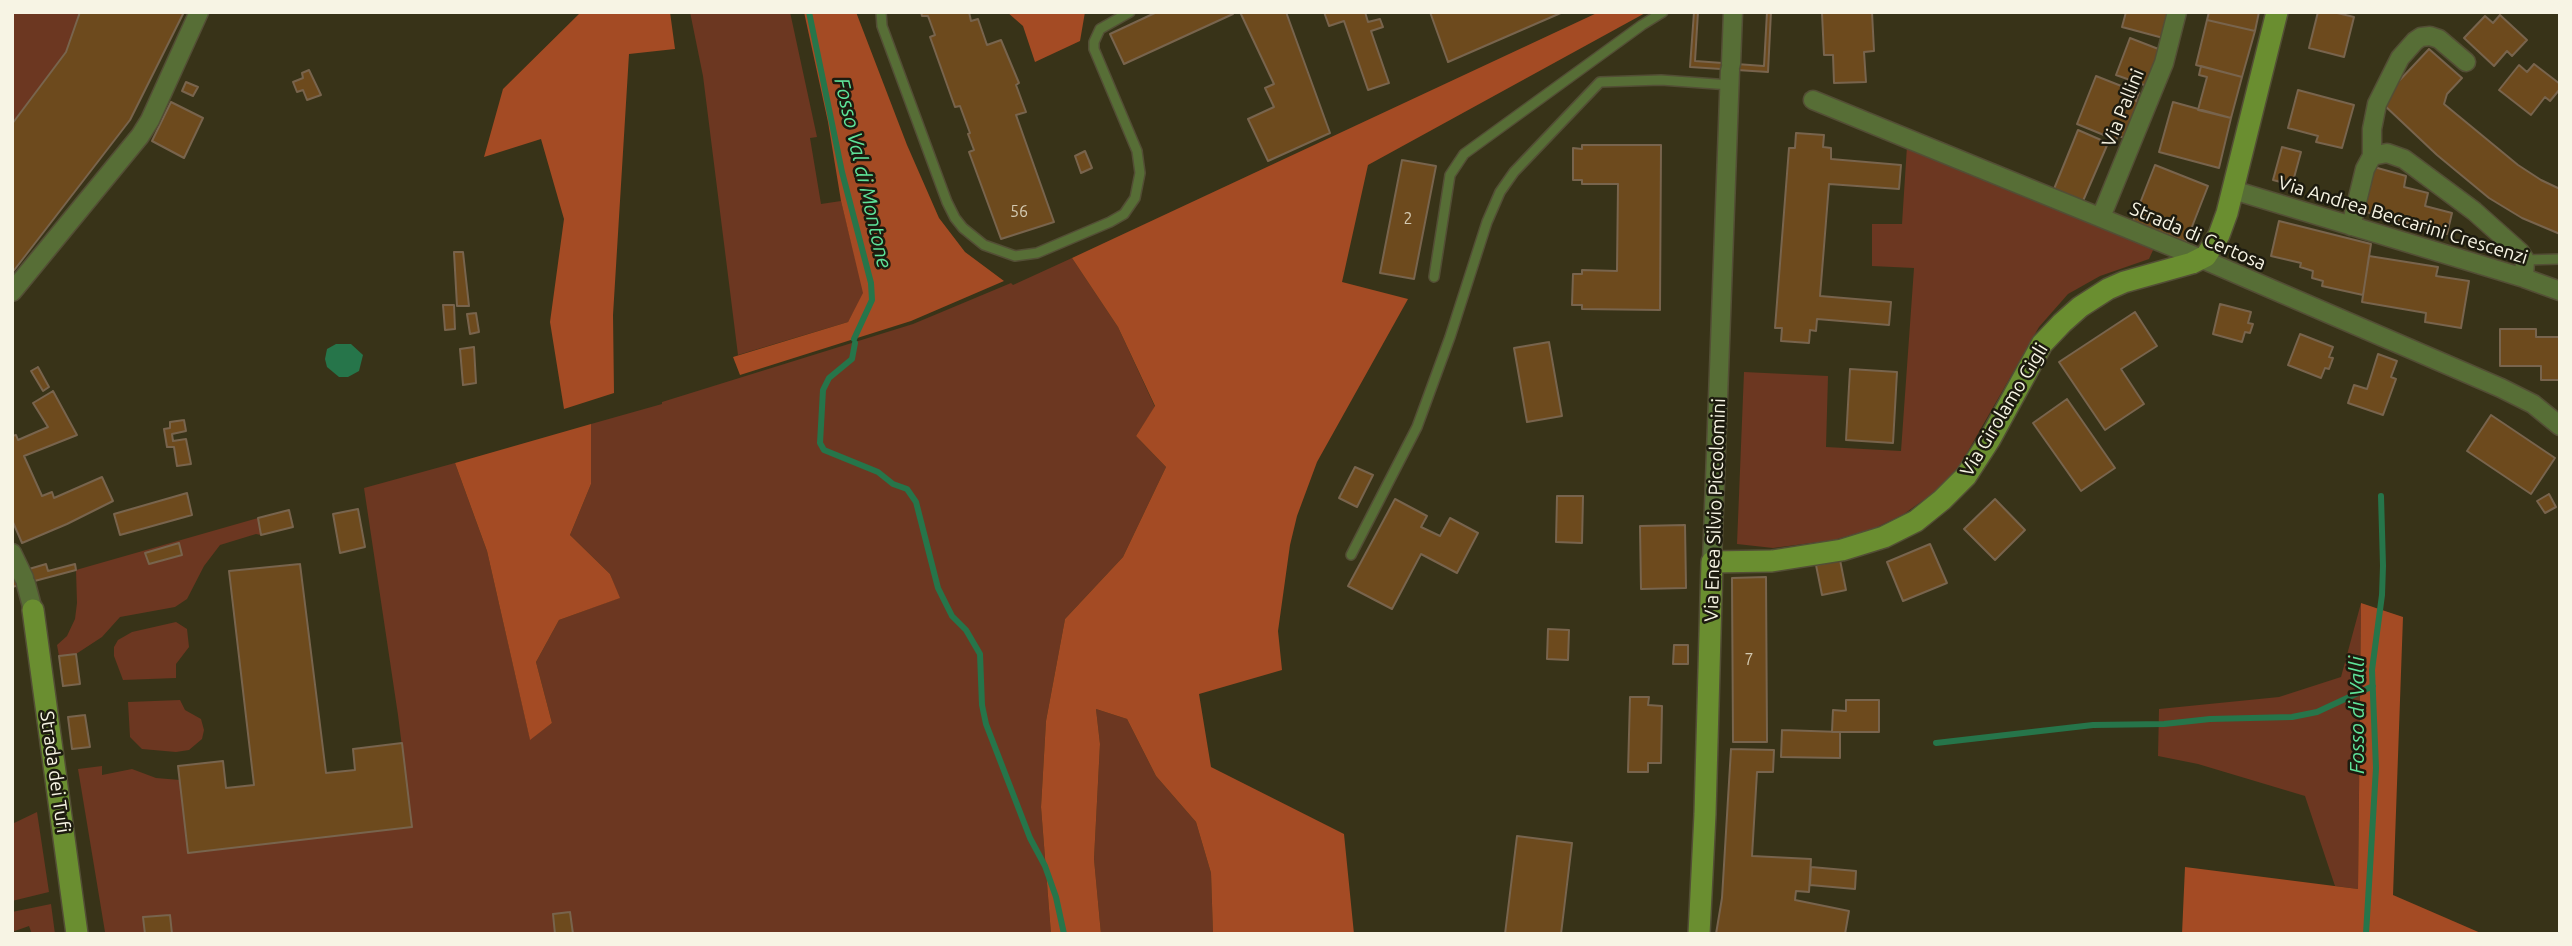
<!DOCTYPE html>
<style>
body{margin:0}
#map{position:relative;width:2572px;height:946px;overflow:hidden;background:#383318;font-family:Ubuntu,sans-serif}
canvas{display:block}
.frame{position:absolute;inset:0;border:14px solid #f7f4e4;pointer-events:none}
</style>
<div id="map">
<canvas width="2572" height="946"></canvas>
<div class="frame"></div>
</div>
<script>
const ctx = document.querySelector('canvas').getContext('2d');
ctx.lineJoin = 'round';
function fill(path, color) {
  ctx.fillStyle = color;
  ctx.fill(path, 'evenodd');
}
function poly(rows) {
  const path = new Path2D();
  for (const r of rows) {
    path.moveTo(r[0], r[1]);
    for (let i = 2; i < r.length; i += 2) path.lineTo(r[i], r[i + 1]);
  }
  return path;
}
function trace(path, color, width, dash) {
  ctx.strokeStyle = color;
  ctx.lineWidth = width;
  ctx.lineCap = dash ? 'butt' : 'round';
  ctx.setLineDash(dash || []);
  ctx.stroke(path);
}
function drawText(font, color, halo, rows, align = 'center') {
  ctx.font = font + ' Ubuntu,sans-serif';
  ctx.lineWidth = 5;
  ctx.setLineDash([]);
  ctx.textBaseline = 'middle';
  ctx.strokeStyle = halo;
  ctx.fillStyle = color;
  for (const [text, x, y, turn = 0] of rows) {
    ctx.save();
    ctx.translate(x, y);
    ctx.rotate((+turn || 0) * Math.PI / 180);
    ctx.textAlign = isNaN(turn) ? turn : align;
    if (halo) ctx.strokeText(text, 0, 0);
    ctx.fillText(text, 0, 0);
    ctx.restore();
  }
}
const green = poly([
 [12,12,80,12,66,52,12,124],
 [690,12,790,12,817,137,810,138,821,204,841,201,864,293,848,322,738,355,703,76],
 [1907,146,2154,248,2149,259,2100,276,2068,294,2039,327,1960,465,1936,491,1904,514,1875,528,1834,540,1773,548,1737,544,1744,372,1828,376,1826,447,1901,451,1914,268,1872,266,1872,224,1902,224],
 [1072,258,1118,327,1155,407,1136,436,1166,467,1123,557,1065,619,1046,721,1041,807,1051,934,105,932,78,769,102,766,102,775,132,769,156,778,180,780,189,853,412,827,398,715,364,488,455,463,487,551,530,739,552,723,536,662,559,620,619,598,610,574,570,535,591,484,591,424,662,404,662,402,913,324,1011,283,1013,285],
 [258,518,261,535,256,534,220,545,204,566,187,599,175,607,120,617,102,637,76,654,59,656,57,645,67,636,75,619,77,603,76,570],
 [2361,603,2358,889,2335,886,2305,796,2198,764,2158,756,2159,709,2279,697,2341,677],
 [176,622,187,629,189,647,176,664,176,678,123,680,114,656,114,647,118,640,132,632],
 [180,700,185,710,201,719,204,730,202,739,189,750,176,752,142,749,130,737,128,702],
 [1096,709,1127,719,1156,776,1196,822,1211,873,1213,934,1101,934,1094,859,1100,744],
 [37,812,49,892,12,901,12,824],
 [51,904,55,934,32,934,29,926,12,932,12,912]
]);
const forest = poly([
 [581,12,670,12,675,49,629,54,613,315,614,393,564,409,550,322,564,219,541,139,484,157,503,89],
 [804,12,856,12,907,145,939,218,965,252,1004,281,911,321,740,375,733,357,848,322,863,293,841,201,828,122],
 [1007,12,1085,12,1080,41,1035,62,1023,26],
 [1599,12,1647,12,1368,165,1342,282,1408,299,1317,462,1297,516,1290,545,1278,631,1282,670,1199,694,1211,767,1344,834,1354,934,1213,934,1211,873,1196,822,1156,776,1127,719,1096,709,1100,744,1094,859,1101,934,1051,934,1041,807,1046,721,1065,619,1123,557,1166,467,1136,436,1155,406,1118,327,1072,258],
 [591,424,591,484,570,535,610,574,620,598,559,620,536,662,552,723,530,740,487,551,455,463],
 [2361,603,2403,617,2393,895,2483,934,2182,934,2185,867,2358,889]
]);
const water = poly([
 [336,344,351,344,363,355,359,371,348,377,339,377,327,367,325,359,327,349]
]);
const stream = poly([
 [809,12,842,172,871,283,872,300,854,339],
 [855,343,852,359,829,378,823,390,820,443,824,450,878,472,893,484,907,489,916,502,938,588,952,616,966,630,980,654,982,705,986,724,1030,838,1045,866,1056,897,1064,934],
 [1936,743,2093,725,2164,724,2210,719,2292,717,2317,712,2373,686],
 [2366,934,2376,768,2372,670,2382,595,2383,566,2381,496]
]);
const building = poly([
 [80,12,184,12,130,120,12,273,12,124,66,52,80,12],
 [921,12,969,12,971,21,978,19,987,45,1001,40,1019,83,1016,85,1026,112,1016,115,1054,222,1001,239,969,152,974,150,968,134,970,133,960,106,955,107,930,37,935,35,928,16,922,16,921,12],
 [1157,12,1232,12,1233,14,1124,64,1110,34,1157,12],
 [1240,12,1286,12,1330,133,1268,161,1248,119,1274,107,1265,88,1274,84,1240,12],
 [1324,12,1365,12,1368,22,1380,19,1383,27,1371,31,1389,83,1368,90,1344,21,1329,26,1324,12],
 [1430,12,1563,12,1448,62,1430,12],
 [1694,12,1698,12,1695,61,1764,66,1767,12,1771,12,1768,72,1690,67,1694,12],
 [1872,12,1874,51,1864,52,1866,82,1834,83,1833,55,1824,55,1822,13,1872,12],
 [2126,12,2171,12,2167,39,2122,27,2126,12],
 [2209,12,2259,12,2255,31,2207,20,2209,12],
 [2318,12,2333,12,2354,17,2344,57,2309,48,2318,12],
 [2500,15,2527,40,2512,56,2507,51,2494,66,2464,38,2485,16,2493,23,2500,15],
 [2207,20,2255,31,2242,77,2196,65,2207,20],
 [2130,38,2161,50,2147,86,2116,75,2130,38],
 [2429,49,2462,78,2447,94,2444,104,2518,165,2541,180,2560,189,2560,234,2522,218,2489,198,2437,155,2384,105,2397,83,2429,49],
 [2534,64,2560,84,2560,89,2550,101,2545,97,2531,115,2499,90,2519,65,2527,72,2534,64],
 [2201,66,2242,77,2231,118,2198,110,2207,77,2199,75,2201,66],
 [309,70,321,95,307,100,303,90,297,92,293,82,303,78,302,73,309,70],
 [2096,76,2139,93,2136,101,2139,102,2125,138,2118,136,2116,140,2077,124,2096,76],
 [186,82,198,87,193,96,182,91,186,82],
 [2298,90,2354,105,2342,148,2316,142,2318,136,2288,128,2298,90],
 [171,102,203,118,184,158,152,141,171,102],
 [2173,102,2231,118,2219,168,2159,152,2173,102],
 [2078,130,2108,143,2083,201,2054,189,2078,130],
 [1796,133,1824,135,1823,147,1831,148,1831,159,1901,165,1899,189,1829,184,1820,296,1891,302,1889,325,1817,319,1816,331,1810,330,1809,343,1781,341,1782,328,1775,328,1789,148,1795,148,1796,133],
 [1582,145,1661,145,1660,310,1582,309,1582,305,1572,305,1573,274,1582,274,1582,270,1617,271,1618,184,1582,184,1582,180,1573,180,1573,148,1582,149,1582,145],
 [2282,147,2301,152,2292,185,2273,180,2282,147],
 [1085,151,1092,168,1081,173,1075,156,1085,151],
 [1402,160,1436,166,1414,279,1380,273,1402,160],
 [2155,165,2208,186,2186,242,2133,221,2155,165],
 [2374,167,2406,176,2404,187,2428,193,2425,206,2452,213,2447,234,2362,211,2374,167],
 [2279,221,2371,244,2363,295,2322,286,2323,281,2312,278,2313,271,2300,267,2301,263,2271,256,2279,221],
 [454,252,463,252,469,306,457,306,454,252],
 [2369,256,2438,267,2436,276,2469,281,2461,328,2425,322,2426,313,2362,302,2369,256],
 [2220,304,2251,312,2248,323,2253,324,2250,333,2245,332,2242,342,2213,334,2220,304],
 [443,305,454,305,455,329,445,330,443,305],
 [2135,312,2157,346,2121,369,2144,404,2105,430,2059,362,2135,312],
 [476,313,479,332,470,334,467,314,476,313],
 [2500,329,2536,329,2536,337,2560,337,2560,380,2541,380,2541,366,2500,366,2500,329],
 [2300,334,2333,347,2329,357,2333,358,2329,369,2325,368,2321,378,2288,365,2300,334],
 [1549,342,1562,416,1527,422,1514,348,1549,342],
 [474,347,476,383,463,385,460,349,474,347],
 [2378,354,2397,361,2391,377,2396,379,2383,415,2348,403,2354,385,2367,389,2378,354],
 [38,367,49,387,43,391,31,371,38,367],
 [1850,369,1897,372,1893,443,1846,440,1850,369],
 [53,391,77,435,24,456,42,496,52,492,54,498,102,477,113,501,67,524,22,543,12,520,12,436,16,435,18,440,48,427,33,403,53,391],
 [2067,399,2115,468,2081,491,2033,423,2067,399],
 [2491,415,2555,458,2531,494,2467,451,2491,415],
 [184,420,186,431,172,434,173,441,186,439,191,464,177,466,174,447,167,447,164,429,170,428,170,422,184,420],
 [1355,467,1373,475,1357,507,1339,498,1355,467],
 [187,493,192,515,120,535,114,514,187,493],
 [2549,494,2556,507,2545,513,2537,501,2549,494],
 [1557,496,1583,496,1582,543,1556,542,1557,496],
 [1395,499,1427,516,1421,527,1440,536,1450,518,1478,533,1457,573,1421,554,1392,609,1348,586,1395,499],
 [1995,499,2025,530,1995,560,1964,529,1995,499],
 [358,509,365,547,340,553,333,514,358,509],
 [289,510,293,527,261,535,258,518,289,510],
 [1685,525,1686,588,1641,589,1640,526,1685,525],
 [179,543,182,555,149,564,145,553,179,543],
 [1930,544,1947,583,1903,601,1887,562,1930,544],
 [1840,560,1846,590,1822,595,1816,565,1840,560],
 [46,564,48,571,75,564,76,570,12,587,12,574,32,576,29,569,46,564],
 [300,564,326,773,355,770,353,749,402,743,412,827,188,853,178,766,223,761,226,788,254,785,229,571,300,564],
 [1766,577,1767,742,1733,742,1732,578,1766,577],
 [1548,629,1569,630,1568,660,1547,659,1548,629],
 [1674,645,1688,645,1688,664,1673,664,1674,645],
 [76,654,80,684,63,686,59,656,76,654],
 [1630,697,1649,697,1648,705,1662,706,1661,763,1648,763,1648,772,1628,772,1630,697],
 [1846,700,1879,700,1879,732,1832,732,1833,710,1846,711,1846,700],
 [85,715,90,747,72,749,68,717,85,715],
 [1782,730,1840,732,1840,758,1781,757,1782,730],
 [1731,749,1774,750,1773,772,1757,772,1752,856,1811,859,1809,892,1796,891,1795,900,1849,911,1845,934,1716,934,1722,898,1731,749],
 [1517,836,1572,843,1561,934,1505,934,1517,836],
 [1811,867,1856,871,1855,889,1810,885,1811,867],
 [570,912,573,934,555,934,553,914,570,912],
 [170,915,172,934,145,934,143,917,170,915]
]);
const lane = poly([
 [881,12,882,26,947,202,955,218,963,228,984,245,1015,256,1037,253,1110,222,1124,214,1135,198,1140,173,1137,151,1094,49,1094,42,1100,29,1130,12],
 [2525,260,2560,259],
 [1434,277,1450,175,1464,154,1642,25,1663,12],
 [1351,555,1417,427,1450,337,1487,222,1500,192,1514,172,1600,82,1661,80,1730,85]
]);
const street = poly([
 [1731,64,1733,12],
 [1813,100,2202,259,2501,388,2533,404,2560,426],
 [2372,156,2387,153,2404,159,2474,211,2520,252,2525,260,2524,278],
 [2233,190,2524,278,2560,291],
 [2101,217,2164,63,2177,12],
 [2351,226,2365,169,2372,156,2372,129,2377,104,2400,58,2415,41,2421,37,2430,36,2439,39,2466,62],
 [12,292,140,136,150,120,199,12],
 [12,553,24,578],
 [1712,562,1730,70],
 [26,584,33,610]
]);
const secondary = poly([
 [33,610,77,934],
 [1699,934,1705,814,1712,562,1772,561,1842,550,1884,537,1916,521,1942,500,1966,476,1990,439,2042,344,2062,323,2080,307,2108,289,2124,282,2192,263,2206,256,2219,235,2227,213,2277,12]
]);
const numberNames = [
 ["56",1019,212],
 ["2",1408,219],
 ["7",1749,660]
];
const streetNames = [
 ["Via Pallini",2123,108,-68],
 ["Via Andrea Beccarini Crescenzi",2403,220,17],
 ["Strada di Certosa",2198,236,23],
 ["Via Girolamo Gigli",2004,410,-59],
 ["Via Enea Silvio Piccolomini",1715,510,-88],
 ["Strada dei Tufi",55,772,82]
];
const waterNames = [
 ["Fosso Val di Montone",863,173,77],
 ["Fosso di Valli",2357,715,-90]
];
fill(green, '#6c3721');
fill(forest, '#a44b24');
fill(water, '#26754a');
trace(stream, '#26754a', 6);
fill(building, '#6d4a1d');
trace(building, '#78644d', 2);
trace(lane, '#534e35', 12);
trace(street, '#534e35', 21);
trace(secondary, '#534e35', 24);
trace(lane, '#576e36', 9);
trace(street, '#576e36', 18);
trace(secondary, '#6a8e30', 21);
drawText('16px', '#d4cab2', null, numberNames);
drawText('19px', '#f7f4e4', '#1d1b0f', streetNames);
drawText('italic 21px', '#5ee399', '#1d1b0f', waterNames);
</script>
